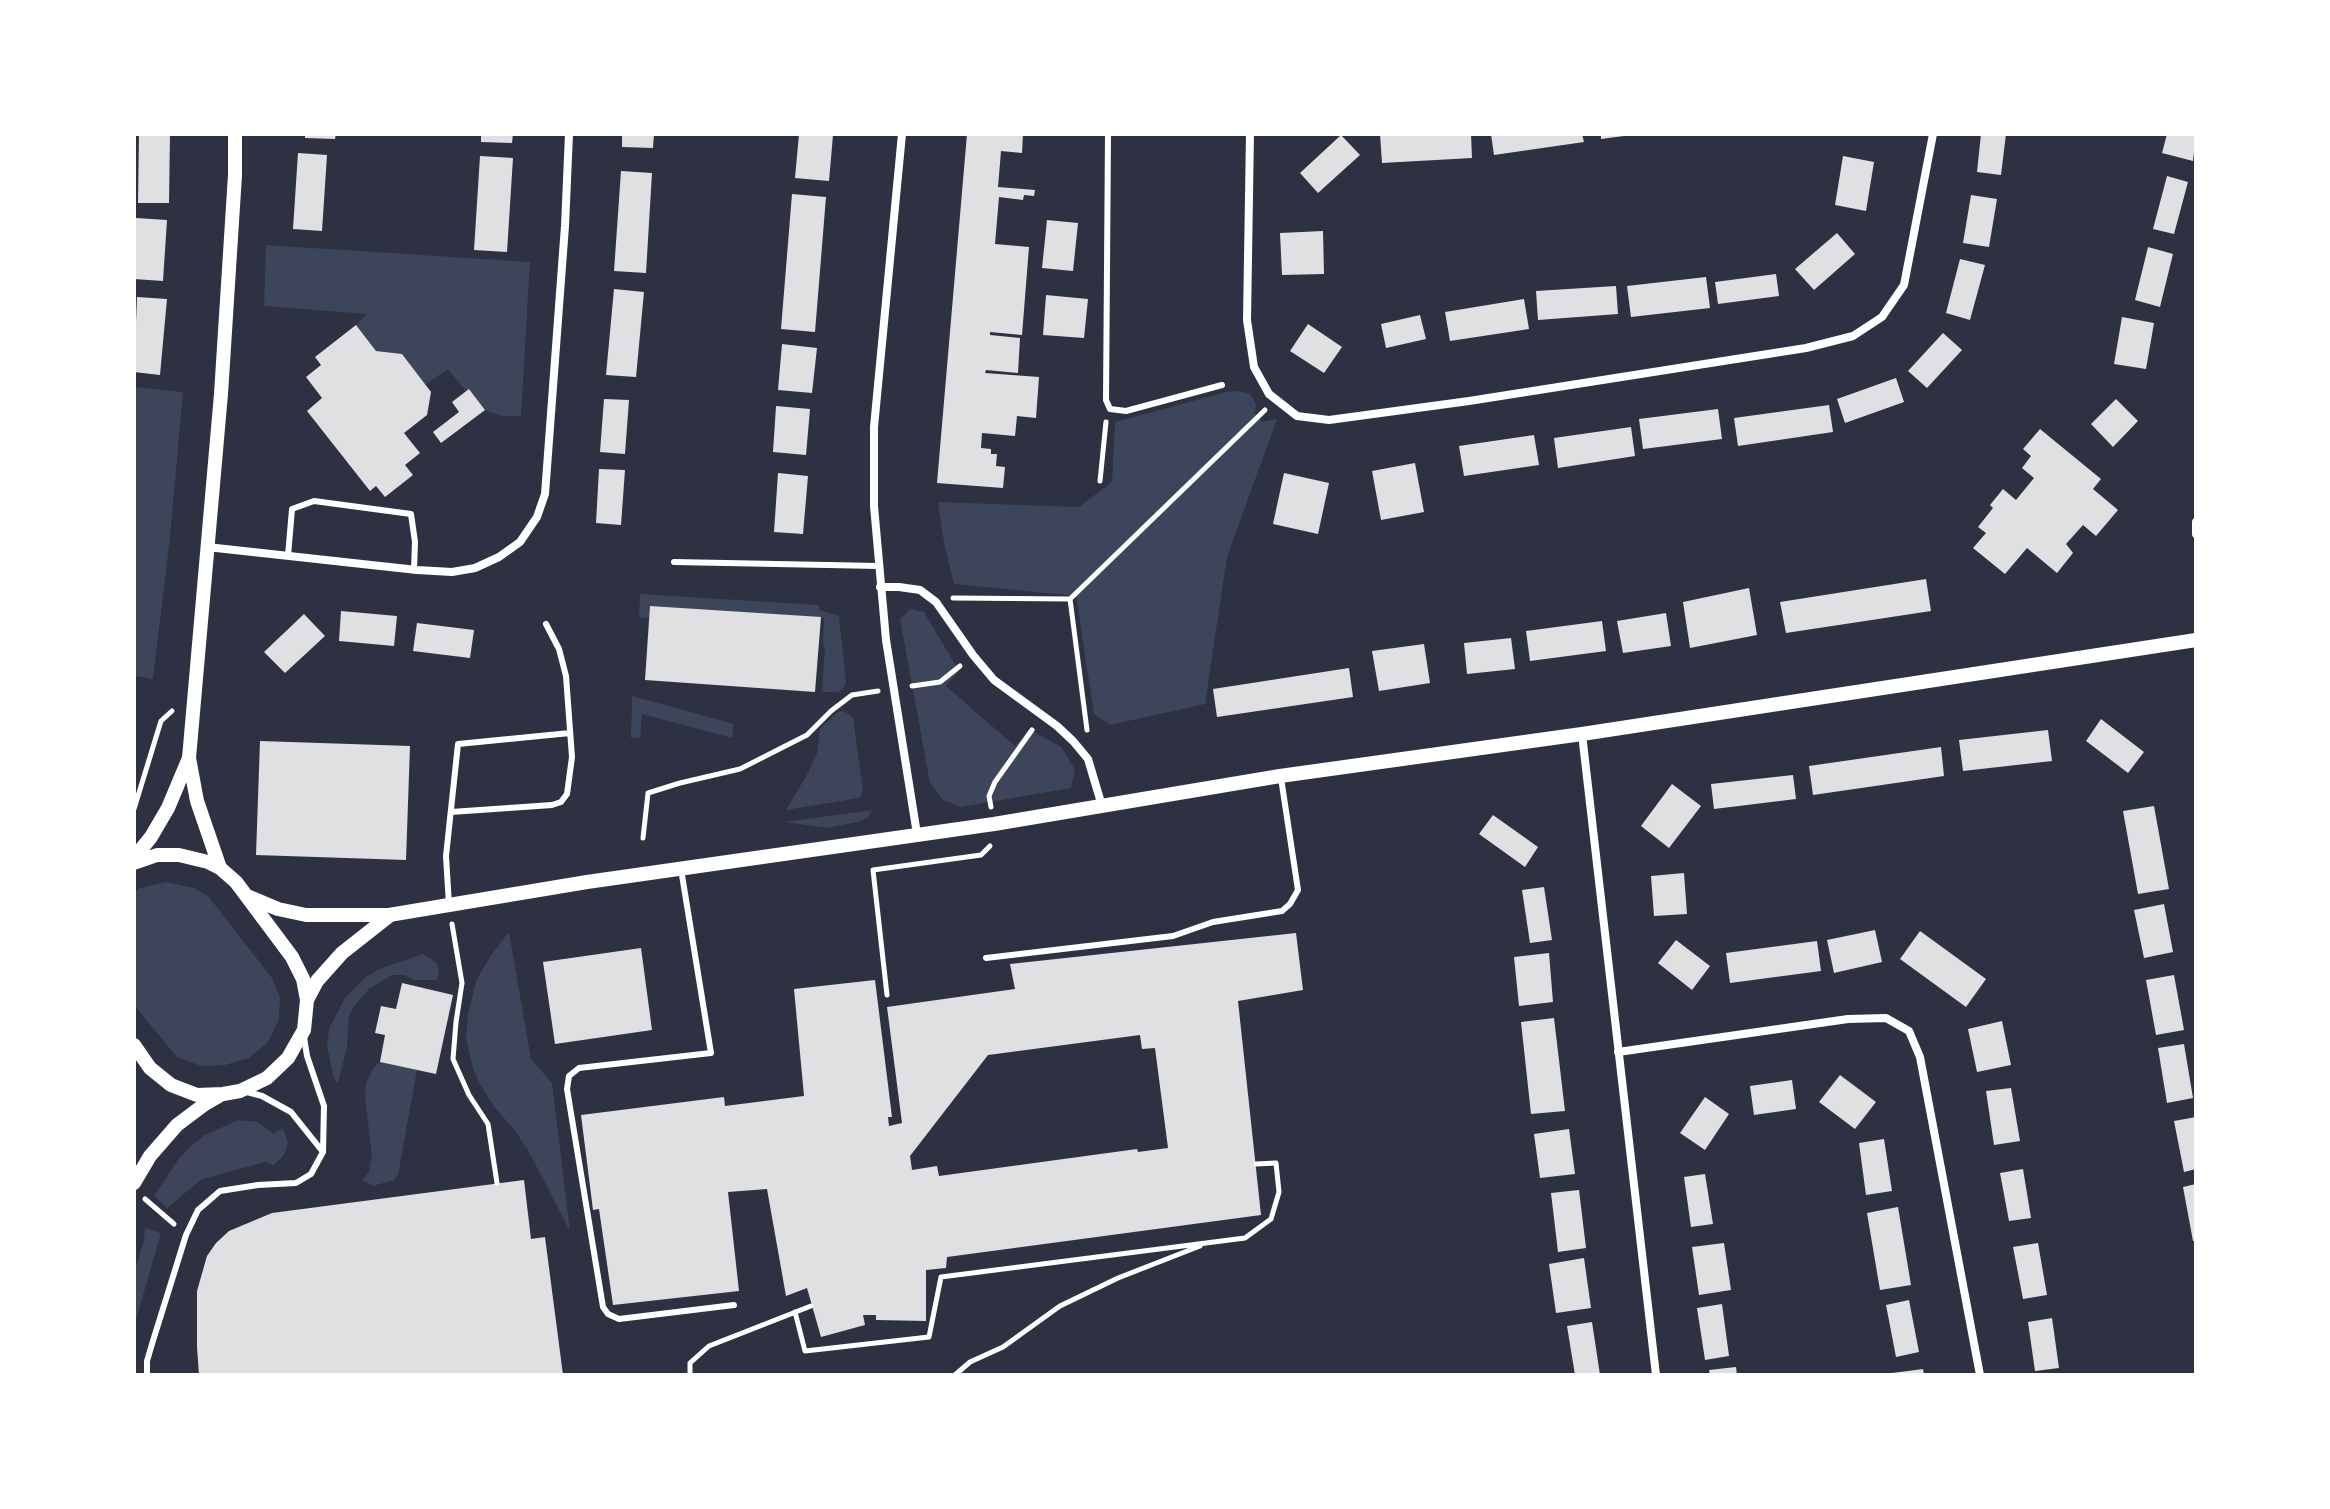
<!DOCTYPE html>
<style>
body{margin:0}
#map{position:relative;width:2330px;height:1509px;overflow:hidden;background:#2d3142;font-family:"Golos Text",sans-serif}
canvas{display:block}
.frame{position:absolute;inset:0;border:136px solid #fff;pointer-events:none}
</style>
<div id="map">
<canvas width="2330" height="1509"></canvas>
<div class="frame"></div>
</div>
<script>
const ctx = document.querySelector('canvas').getContext('2d');
ctx.lineJoin = 'round';
function fill(path, color) {
  ctx.fillStyle = color;
  ctx.fill(path, 'evenodd');
}
function poly(rows) {
  const path = new Path2D();
  for (const r of rows) {
    path.moveTo(r[0], r[1]);
    for (let i = 2; i < r.length; i += 2) path.lineTo(r[i], r[i + 1]);
  }
  return path;
}
function trace(path, color, width, dash) {
  ctx.strokeStyle = color;
  ctx.lineWidth = width;
  ctx.lineCap = dash ? 'butt' : 'round';
  ctx.setLineDash(dash || []);
  ctx.stroke(path);
}
const green = poly([
 [266,245,530,262,521,416,501,416,485,410,470,389,466,391,448,369,425,385,402,354,376,351,356,325,367,314,264,306],
 [134,387,183,392,170,537,153,679,134,676],
 [1239,391,1250,394,1256,404,1255,414,1262,422,1277,419,1227,557,1205,704,1110,725,1094,714,1076,596,954,584,944,543,938,502,1079,507,1112,482,1115,422,1226,392],
 [640,594,819,605,819,610,839,616,846,682,843,689,838,692,822,692,825,647,823,646,824,618,650,606,649,618,639,617],
 [910,609,924,612,959,671,946,686,1015,746,1029,729,1061,747,1075,770,1071,788,961,807,943,800,930,783,900,619],
 [632,696,734,724,732,738,642,714,640,738,631,738],
 [844,711,853,717,863,791,859,798,786,810,808,773,817,753,820,729,838,712],
 [872,810,868,817,858,822,827,828,786,822],
 [166,882,194,888,208,896,272,978,280,997,279,1019,268,1042,249,1058,225,1065,201,1066,177,1057,134,1005,134,892,140,888],
 [509,932,531,1059,552,1083,570,1231,528,1150,513,1128,494,1107,480,1084,473,1069,466,1038,468,1015,476,981,491,955],
 [423,954,437,963,439,974,436,980,413,980,405,975,392,975,369,989,354,1006,349,1016,347,1048,338,1083,334,1079,327,1046,329,1029,345,998,365,978,379,969],
 [380,1062,417,1070,398,1175,394,1180,373,1186,362,1180,369,1172,372,1156,365,1096,366,1083,374,1067],
 [238,1120,258,1122,273,1134,283,1128,288,1143,284,1155,274,1165,265,1162,202,1179,167,1208,154,1196,177,1161,190,1147,205,1135],
 [145,1228,161,1233,134,1327,134,1274,144,1240]
]);
const building = poly([
 [139,134,170,134,169,203,138,203],
 [305,134,336,134,335,139,305,138],
 [481,134,513,134,512,143,481,142],
 [622,134,654,134,653,148,622,147],
 [799,134,833,135,829,181,795,178],
 [967,134,1023,134,1022,153,1001,151,998,187,1035,190,1034,196,1024,195,1023,200,999,197,995,244,1029,247,1022,335,990,332,990,335,1020,338,1018,373,986,370,985,373,1039,377,1036,418,1017,416,1015,436,982,433,981,448,991,449,991,454,997,454,996,466,1005,467,1003,488,937,483],
 [1380,134,1471,134,1472,158,1382,163],
 [1491,134,1582,134,1584,142,1494,155],
 [1601,134,1623,134,1624,136,1601,139],
 [1981,134,2006,134,2001,175,1977,172],
 [2167,134,2196,134,2193,161,2162,153],
 [1341,135,1360,155,1318,193,1300,173],
 [298,153,327,155,322,231,293,229],
 [480,156,513,158,507,252,474,250],
 [1843,156,1874,162,1866,211,1835,205],
 [621,171,652,173,646,273,614,271],
 [2167,176,2188,182,2174,234,2153,229],
 [792,194,826,197,815,332,781,329],
 [1971,195,1997,199,1989,247,1963,243],
 [136,218,167,220,163,281,134,279],
 [1047,220,1078,223,1073,271,1042,268],
 [1323,231,1324,274,1282,275,1280,233],
 [1837,233,1855,254,1814,290,1795,269],
 [2148,247,2173,254,2160,307,2135,300],
 [1960,259,1985,265,1970,320,1946,313],
 [1776,274,1779,296,1718,304,1715,282],
 [1706,277,1710,308,1631,317,1627,286],
 [1616,286,1618,314,1538,320,1536,291],
 [614,289,644,292,636,377,606,375],
 [1046,295,1088,299,1084,338,1043,335],
 [137,297,167,299,160,375,134,372],
 [1524,299,1529,329,1450,341,1445,312],
 [1420,315,1426,339,1386,348,1381,324],
 [2122,317,2154,323,2146,369,2114,364],
 [1308,324,1342,347,1324,373,1290,351],
 [356,325,376,351,402,354,431,392,427,415,404,433,420,453,405,465,413,475,385,497,376,486,370,491,307,411,322,398,306,377,321,365,315,357],
 [1943,333,1962,350,1927,388,1908,371],
 [782,344,817,348,812,393,778,390],
 [1896,378,1904,402,1845,423,1837,399],
 [469,389,485,410,441,443,433,432,459,412,452,402],
 [604,399,629,400,625,454,600,452],
 [2116,399,2138,421,2113,447,2091,424],
 [1829,405,1833,432,1738,446,1734,418],
 [776,406,810,409,806,455,773,452],
 [1718,409,1722,439,1643,449,1639,419],
 [1631,427,1635,456,1558,468,1554,438],
 [2040,429,2101,479,2093,489,2118,510,2096,536,2083,525,2066,544,2073,553,2057,573,2027,548,2005,574,1973,548,1986,533,1978,527,1993,508,1990,505,2003,489,2016,500,2034,478,2022,468,2031,456,2023,449],
 [1534,435,1539,465,1464,476,1459,446],
 [1415,463,1424,512,1381,520,1372,471],
 [599,469,625,470,621,525,596,523],
 [778,473,808,476,803,534,774,532],
 [1284,473,1329,483,1318,534,1273,524],
 [1926,579,1931,611,1786,633,1780,602],
 [1749,588,1757,635,1690,648,1683,602],
 [650,606,821,617,815,692,645,680],
 [341,611,397,616,394,646,339,641],
 [1666,613,1671,646,1623,653,1617,621],
 [304,614,325,636,285,673,264,652],
 [1602,621,1606,651,1530,661,1526,631],
 [417,623,474,630,470,658,413,651],
 [1511,638,1515,669,1467,674,1464,643],
 [1424,644,1430,683,1379,691,1372,651],
 [1349,668,1353,697,1217,717,1213,689],
 [2101,719,2144,752,2128,773,2086,741],
 [2048,730,2052,761,1963,771,1959,740],
 [260,741,410,746,406,860,256,855],
 [1941,747,1944,776,1813,795,1809,766],
 [1793,775,1796,799,1714,809,1711,784],
 [1672,784,1701,806,1669,848,1641,826],
 [2154,806,2169,889,2138,894,2123,811],
 [1493,815,1538,847,1525,867,1479,834],
 [1684,873,1687,914,1654,916,1651,876],
 [1544,887,1552,940,1530,943,1522,890],
 [2164,904,2173,952,2144,958,2134,910],
 [1875,930,1882,962,1834,973,1827,940],
 [1920,931,1986,979,1966,1007,1900,959],
 [1296,933,1303,990,1238,1001,1261,1215,947,1257,946,1268,926,1270,926,1321,876,1320,876,1315,863,1315,865,1325,821,1337,807,1288,786,1296,767,1189,728,1192,739,1291,613,1305,599,1209,593,1210,581,1115,724,1097,725,1106,804,1096,794,989,875,980,892,1117,888,1117,889,1126,902,1123,887,1007,1015,989,1010,964],
 [1140,1035,1142,1049,1155,1048,1168,1148,1138,1152,1137,1149,939,1176,937,1166,912,1170,910,1156,988,1055],
 [1676,940,1710,966,1692,990,1658,963],
 [1817,941,1821,971,1730,983,1726,953],
 [641,948,652,1030,555,1044,543,962],
 [1549,953,1553,1002,1519,1006,1514,957],
 [2174,975,2184,1030,2156,1035,2146,980],
 [402,983,453,995,436,1074,380,1062,385,1035,375,1033,381,1006,396,1009],
 [1554,1018,1565,1111,1531,1114,1521,1022],
 [2002,1021,2011,1065,1977,1072,1968,1029],
 [2184,1044,2193,1098,2167,1103,2158,1048],
 [1840,1075,1876,1102,1855,1129,1819,1102],
 [1792,1080,1796,1109,1754,1115,1750,1086],
 [2011,1088,2020,1141,1994,1145,1986,1091],
 [1705,1097,1729,1114,1705,1150,1680,1133],
 [2196,1117,2196,1169,2184,1172,2174,1121],
 [1569,1129,1575,1174,1540,1178,1534,1134],
 [1884,1139,1892,1191,1866,1195,1859,1143],
 [2023,1169,2031,1218,2009,1221,2000,1173],
 [1705,1174,1713,1224,1691,1227,1684,1177],
 [524,1180,531,1239,545,1237,563,1375,199,1375,197,1347,197,1291,207,1256,216,1243,229,1231,272,1213],
 [2196,1184,2196,1241,2193,1241,2183,1187],
 [1579,1190,1586,1248,1558,1252,1551,1193],
 [1898,1207,1911,1285,1880,1290,1867,1213],
 [1724,1243,1731,1290,1699,1295,1692,1247],
 [2038,1243,2047,1295,2023,1299,2013,1247],
 [1584,1258,1591,1308,1556,1313,1549,1264],
 [1909,1300,1919,1352,1896,1357,1886,1305],
 [1722,1304,1729,1356,1705,1360,1697,1308],
 [2052,1318,2059,1368,2035,1371,2028,1322],
 [1592,1322,1600,1375,1575,1375,1567,1326],
 [1736,1367,1737,1375,1710,1375,1709,1370],
 [1923,1369,1924,1375,1892,1375,1892,1373]
]);
const path = poly([
 [1100,481,1106,422],
 [953,598,1070,599,1087,730],
 [1070,599,1265,410],
 [912,686,940,682,960,666],
 [991,807,989,796,995,782,1032,730],
 [134,809,161,721,172,711],
 [643,838,648,793,680,783,740,769,807,735,831,711,852,695,878,691],
 [452,924,462,983,456,1022,453,1059,469,1095,488,1124,497,1183],
 [887,995,873,870,981,855,990,846],
 [145,1199,174,1224],
 [795,1312,805,1351,929,1337,941,1277,1245,1238,1271,1219,1279,1192,1276,1163,1256,1164],
 [690,1375,690,1363,709,1346,811,1306],
 [955,1375,970,1362,1003,1347,1060,1306,1118,1278,1200,1246]
]);
const service = poly([
 [1108,134,1106,400,1110,409,1126,411,1222,385],
 [288,556,292,509,314,501,411,514,415,542,414,570],
 [674,562,879,566],
 [451,812,552,805,561,802,567,794,572,757,566,676,559,649,546,624],
 [681,869,711,1053,579,1068,569,1076,567,1089,603,1307,608,1314,619,1319,734,1305],
 [449,905,446,856,458,744,570,733],
 [986,958,1173,936,1213,922,1282,911,1290,904,1298,890,1281,778],
 [247,1092,262,1096,291,1112,323,1152],
 [147,1375,147,1361,152,1344,186,1235,198,1210,220,1191,258,1185,296,1183,311,1174,323,1152,324,1106,307,1056,304,1037]
]);
const minor = poly([
 [902,134,874,427,874,506,886,640,917,834],
 [1250,134,1247,320,1254,367,1269,394,1297,416,1329,420,1469,401,1806,348,1853,336,1882,317,1904,285,1933,134],
 [2196,522,2196,534],
 [207,547,417,570,452,572,475,568,499,557,520,542,537,517,545,494,565,226,569,134],
 [880,587,899,587,920,590,936,602,973,655,994,680,1057,726,1073,741,1088,759,1102,806],
 [1582,734,1656,1375],
 [1618,1052,1848,1019,1886,1018,1909,1031,1920,1057,1980,1375]
]);
const tertiary = poly([
 [134,858,151,837,168,808,189,758],
 [134,863,157,855,179,855,208,862,220,868,236,882,292,957,303,979,307,1000,304,1030,288,1058,267,1078,240,1091,223,1094,197,1095,171,1085,150,1068,134,1045],
 [220,868,197,801,189,758,221,394,235,175,235,134],
 [247,896,278,909,306,915,389,915,587,882,994,824,1280,776,1582,734,2196,640],
 [307,1000,317,981,342,953,389,916],
 [134,1183,150,1156,177,1125,205,1104,219,1096]
]);
fill(green, '#3c4559');
fill(building, '#e0e0e3');
trace(path, '#fff', 5);
trace(service, '#fff', 6);
trace(minor, '#fff', 8);
trace(tertiary, '#fff', 14);
</script>
